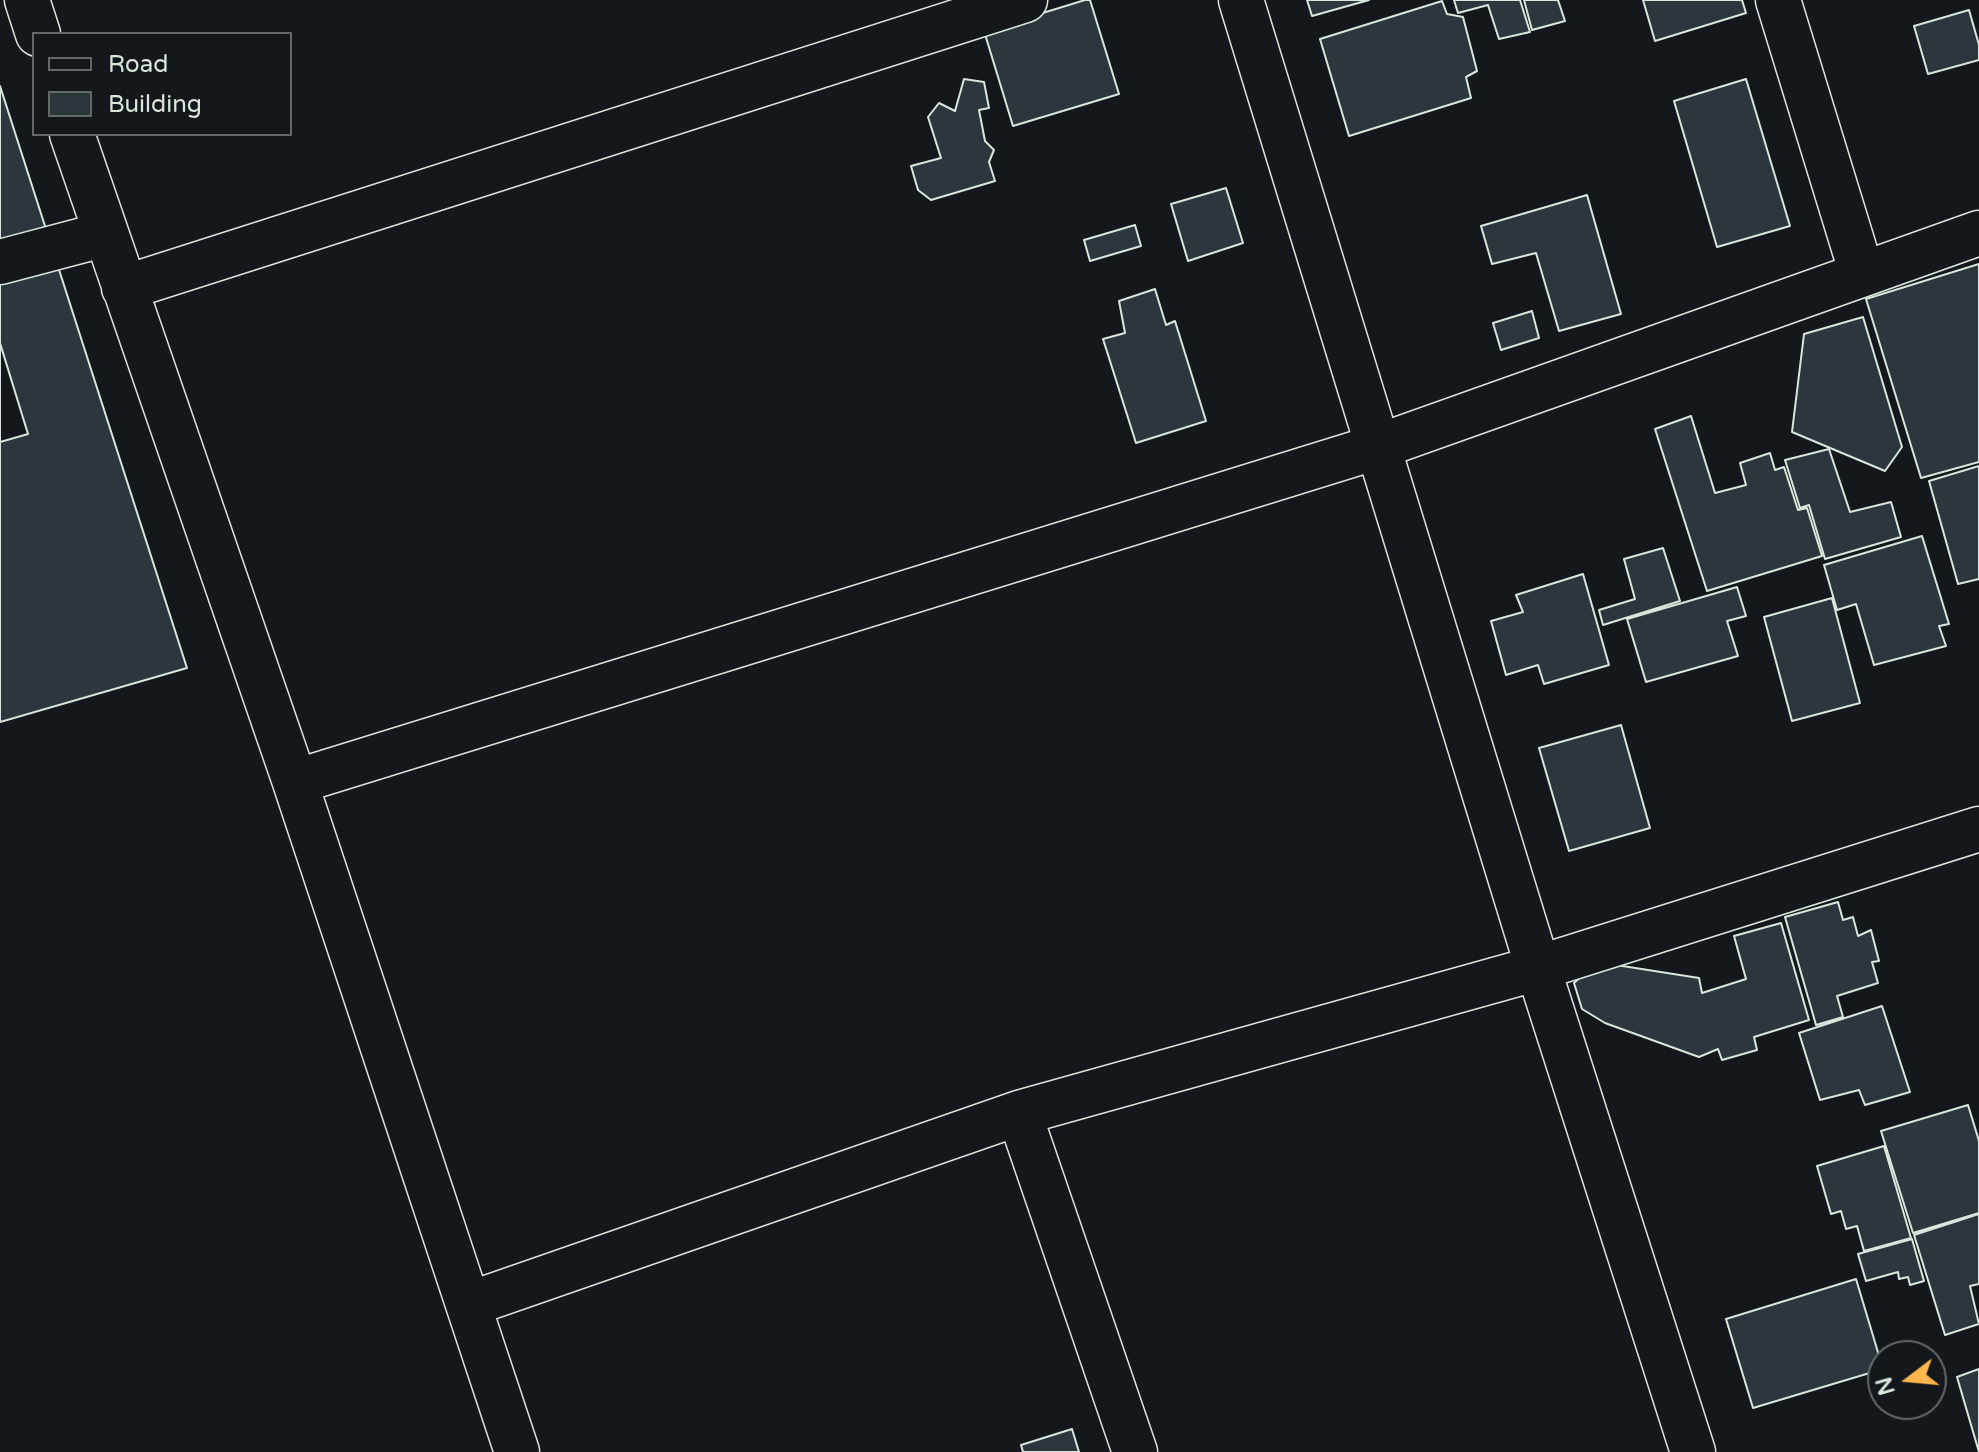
<!DOCTYPE html>
<style>
body{margin:0}
#map{position:relative;width:1979px;height:1452px;overflow:hidden;background:#14181c;font-family:"Varela Round",sans-serif}
canvas{display:block}
.legend{position:absolute;left:32px;top:32px;width:260px;height:104px;box-sizing:border-box;background:#14181c;border:2px solid #626a69;margin:0;padding:10px 14px;list-style:none;font-size:24px;color:#d8e6dc}
.legend li{display:flex;align-items:center;gap:16px;height:40px}
.legend b{width:40px;border:2px solid #626a69}
.north{position:absolute;left:1867px;top:1340px;width:80px;height:80px;box-sizing:border-box;background:#14181c;border:2px solid #626a69;border-radius:50%;rotate:254deg;font-size:22px;font-weight:700;line-height:32px;text-align:center;color:#d8e6dc}
.north::after{content:'';display:block;margin:auto;width:28px;height:36px;background:#ffb74d;clip-path:polygon(50% 0,100% 100%,50% 72%,0 100%)}
</style>
<div id="map">
<canvas width="1979" height="1452"></canvas>
<ul class="legend">
<li><b style="height:10px;background:#14181c"></b>Road</li>
<li><b style="height:22px;background:#2c363c"></b>Building</li>
</ul>
<div class="north">N</div>
</div>
<script>
const ctx = document.querySelector('canvas').getContext('2d');
ctx.lineJoin = 'round';
function fill(path, color) {
  ctx.fillStyle = color;
  ctx.fill(path, 'evenodd');
}
function poly(rows) {
  const path = new Path2D();
  for (const r of rows) {
    path.moveTo(r[0], r[1]);
    for (let i = 2; i < r.length; i += 2) path.lineTo(r[i], r[i + 1]);
  }
  return path;
}
function trace(path, color, width, dash) {
  ctx.strokeStyle = color;
  ctx.lineWidth = width;
  ctx.lineCap = dash ? 'butt' : 'round';
  ctx.setLineDash(dash || []);
  ctx.stroke(path);
}
const building = poly([
 [1085,0,1090,0,1119,94,1013,126,984,31,1085,0],
 [1307,0,1369,0,1312,16,1307,0],
 [1454,0,1520,0,1530,32,1499,39,1488,5,1458,13,1454,0],
 [1524,0,1558,0,1565,21,1532,30,1524,0],
 [1643,0,1742,0,1746,13,1655,41,1643,0],
 [1442,1,1447,14,1463,17,1477,71,1466,77,1471,98,1349,136,1320,39,1442,1],
 [1969,10,1979,45,1979,60,1928,74,1914,26,1969,10],
 [964,79,984,82,989,108,979,110,985,141,994,150,989,162,995,181,931,200,918,190,911,166,941,158,928,117,939,103,955,111,964,79],
 [1746,79,1790,226,1717,247,1674,101,1746,79],
 [0,86,187,668,0,722,0,86],
 [1226,188,1243,243,1188,261,1171,204,1226,188],
 [1587,195,1621,314,1559,331,1536,253,1492,264,1481,226,1587,195],
 [1135,225,1141,246,1090,261,1084,240,1135,225],
 [1979,264,1979,462,1921,478,1866,299,1979,264],
 [1155,289,1166,325,1175,321,1206,421,1136,443,1103,339,1125,333,1119,301,1155,289],
 [1532,311,1539,338,1501,350,1493,323,1532,311],
 [1863,317,1902,447,1885,471,1792,432,1804,334,1863,317],
 [0,343,28,434,0,442,0,343],
 [1691,416,1715,493,1746,485,1740,463,1770,453,1775,470,1784,467,1798,510,1807,508,1822,556,1707,591,1655,429,1691,416],
 [1829,449,1850,512,1891,502,1901,537,1825,559,1809,505,1800,508,1785,460,1829,449],
 [1979,466,1979,579,1958,584,1929,481,1979,466],
 [1922,536,1949,624,1939,626,1946,646,1874,665,1856,604,1837,610,1824,565,1922,536],
 [1663,548,1680,601,1603,625,1599,610,1635,599,1624,559,1663,548],
 [1583,574,1609,665,1544,684,1538,665,1506,675,1491,621,1523,612,1516,595,1583,574],
 [1737,587,1746,616,1727,621,1738,656,1646,682,1627,619,1737,587],
 [1832,598,1860,703,1792,721,1764,617,1832,598],
 [1621,725,1650,828,1569,851,1539,748,1621,725],
 [1838,902,1843,920,1853,917,1858,936,1871,930,1879,961,1872,962,1878,983,1837,996,1843,1017,1816,1025,1785,917,1838,902],
 [1781,923,1809,1020,1754,1037,1757,1050,1722,1060,1718,1049,1699,1057,1605,1023,1582,1009,1574,983,1597,962,1699,978,1702,993,1746,979,1734,936,1781,923],
 [1882,1006,1910,1092,1865,1105,1859,1090,1820,1100,1799,1033,1882,1006],
 [1968,1105,1979,1141,1979,1213,1913,1233,1881,1131,1968,1105],
 [1884,1146,1911,1238,1864,1251,1857,1226,1846,1229,1841,1211,1831,1214,1817,1166,1884,1146],
 [1979,1214,1979,1284,1970,1286,1979,1324,1945,1335,1914,1235,1979,1214],
 [1912,1239,1924,1281,1910,1285,1908,1277,1899,1279,1898,1272,1866,1281,1858,1254,1912,1239],
 [1856,1279,1883,1369,1753,1408,1726,1319,1856,1279],
 [1979,1369,1979,1452,1957,1377,1979,1369],
 [1072,1429,1079,1452,1023,1452,1021,1445,1072,1429]
]);
const minor = poly([
 [27,0,38,34],
 [1241,0,1538,968,1693,1452],
 [1778,0,1862,274],
 [72,134,295,782,517,1452],
 [0,262,106,234],
 [124,288,1025,0],
 [295,782,1380,446,1979,233],
 [1019,1113,1135,1452],
 [470,1304,1019,1113,1538,968,1979,829]
]);
fill(building, '#2c363c');
trace(building, '#d8e6dc', 2);
trace(minor, '#d8e6dc', 47);
trace(minor, '#14181c', 44);
</script>
